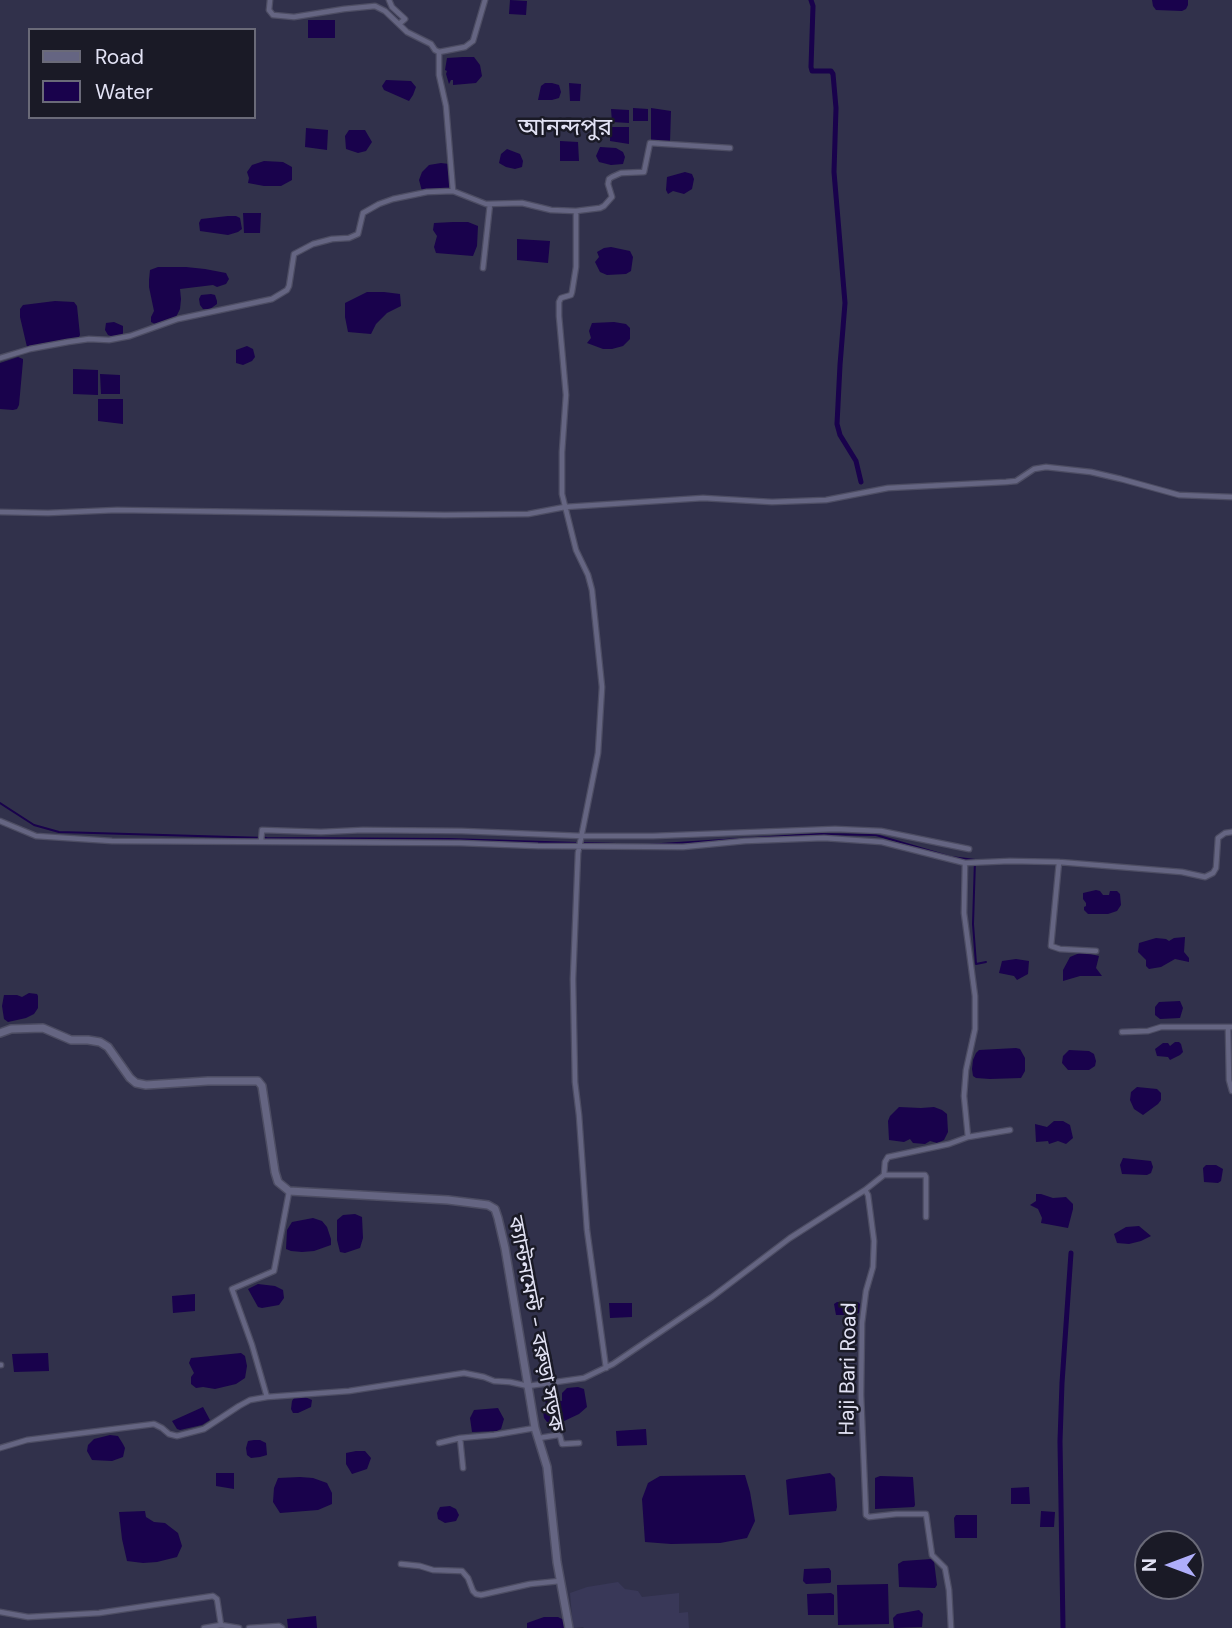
<!DOCTYPE html>
<meta charset="utf-8">
<style>
body{margin:0}
#map{position:relative;width:1232px;height:1628px;overflow:hidden;background:#31314b;font-family:"DM Sans",sans-serif}
canvas{display:block}
.legend{position:absolute;left:28px;top:28px;width:228px;height:91px;box-sizing:border-box;background:#1a1a26;border:2px solid #6a6a78;margin:0;padding:9px 12px;list-style:none;font-size:21px;color:#e2e2f4}
.legend li{display:flex;align-items:center;gap:14px;height:35px}
.legend b{width:35px;border:2px solid #6a6a78}
.north{position:absolute;left:1134px;top:1530px;width:70px;height:70px;box-sizing:border-box;background:#1a1a26;border:2px solid #6a6a78;border-radius:50%;rotate:270deg;font-size:19px;font-weight:700;line-height:28px;text-align:center;color:#e2e2f4}
.north::after{content:'';display:block;margin:auto;width:24px;height:32px;background:#afaefa;clip-path:polygon(50% 0,100% 100%,50% 72%,0 100%)}
</style>
<div id="map">
<canvas width="1232" height="1628"></canvas>
<ul class="legend">
<li><b style="height:9px;background:#656582"></b>Road</li>
<li><b style="height:19px;background:#19024c"></b>Water</li>
</ul>
<div class="north">N</div>
</div>
<script>
const ctx = document.querySelector('canvas').getContext('2d');
ctx.lineJoin = 'round';
function fill(path, color) {
  ctx.fillStyle = color;
  ctx.fill(path, 'evenodd');
}
function poly(rows) {
  const path = new Path2D();
  for (const r of rows) {
    path.moveTo(r[0], r[1]);
    for (let i = 2; i < r.length; i += 2) path.lineTo(r[i], r[i + 1]);
  }
  return path;
}
function trace(path, color, width, dash) {
  ctx.strokeStyle = color;
  ctx.lineWidth = width;
  ctx.lineCap = dash ? 'butt' : 'round';
  ctx.setLineDash(dash || []);
  ctx.stroke(path);
}
function drawText(font, color, halo, rows, align = 'center') {
  ctx.font = font + ' "DM Sans","Noto Sans Bengali",sans-serif';
  ctx.lineWidth = 5;
  ctx.setLineDash([]);
  ctx.textBaseline = 'middle';
  ctx.strokeStyle = halo;
  ctx.fillStyle = color;
  for (const [text, x, y, turn = 0] of rows) {
    ctx.save();
    ctx.translate(x, y);
    ctx.rotate((+turn || 0) * Math.PI / 180);
    ctx.textAlign = isNaN(turn) ? turn : align;
    if (halo) ctx.strokeText(text, 0, 0);
    ctx.fillText(text, 0, 0);
    ctx.restore();
  }
}
const built = poly([
 [618,1582,625,1589,638,1591,642,1597,679,1593,679,1613,688,1612,689,1628,584,1628,583,1627,573,1628,570,1593,587,1587]
]);
const water = poly([
 [510,0,527,1,526,15,509,14],
 [1152,0,1188,0,1188,5,1186,9,1182,11,1156,10,1153,6],
 [308,20,335,20,335,38,308,38],
 [463,57,474,57,480,65,482,76,476,83,453,85,453,80,451,80,449,84,446,74,447,71,445,70,447,58],
 [386,80,411,81,416,87,413,95,409,101,384,90,382,86],
 [545,83,552,83,559,85,561,92,559,98,552,100,538,100,541,86],
 [569,83,581,84,580,101,570,101],
 [633,108,648,109,648,121,633,121],
 [651,108,671,111,670,142,651,142],
 [611,109,629,110,629,123,612,122],
 [610,127,629,127,629,144,610,141],
 [306,128,328,130,327,150,305,147],
 [349,130,365,130,372,142,366,151,358,153,346,149,345,136],
 [560,141,578,142,579,161,560,161],
 [600,147,616,148,623,152,625,157,623,164,611,165,599,162,596,156],
 [507,149,520,154,523,161,522,167,515,169,506,167,499,163,501,154],
 [264,161,283,162,292,167,292,180,281,186,264,186,248,183,249,178,247,172,252,165],
 [441,163,449,164,450,184,449,188,422,191,419,180,422,172,429,165],
 [685,172,692,174,694,179,692,189,684,194,673,191,668,194,666,190,667,177],
 [243,213,261,213,260,233,244,233],
 [228,216,236,216,240,218,242,229,238,232,228,235,200,231,199,223,201,219],
 [453,222,468,222,478,226,477,246,473,256,436,253,434,247,437,236,433,230,434,223],
 [517,239,550,241,548,263,517,260],
 [611,247,630,251,633,257,631,271,626,274,607,275,600,272,595,262,599,257,597,252,604,248],
 [158,267,186,267,205,269,226,273,229,279,226,284,217,287,213,285,180,289,181,299,180,309,175,319,166,322,155,324,151,322,151,317,154,311,149,287,149,280,150,270],
 [367,292,384,292,400,294,401,306,387,313,376,324,371,334,348,332,345,317,345,303],
 [211,294,215,295,217,301,217,304,210,309,203,309,200,305,199,299,201,295],
 [55,301,74,302,77,306,80,335,78,339,27,347,20,317,20,309,23,305],
 [114,322,123,326,123,335,114,337,108,335,105,330,106,323],
 [614,322,626,324,630,328,630,339,623,346,612,349,603,349,587,343,591,338,589,331,592,323],
 [247,346,253,349,255,357,252,361,243,365,236,363,236,350],
 [18,357,23,359,23,361,19,405,17,409,13,410,0,409,0,363],
 [73,369,98,370,98,395,73,394],
 [100,374,120,375,120,394,101,394],
 [98,399,123,399,123,424,98,421],
 [1096,890,1100,891,1103,895,1109,895,1110,891,1117,891,1120,894,1121,905,1117,911,1108,914,1088,914,1084,910,1084,907,1086,906,1086,903,1083,899,1083,893],
 [1185,937,1184,952,1189,958,1189,962,1175,959,1161,967,1149,969,1146,966,1146,960,1138,952,1139,943,1156,938,1166,939,1169,941,1174,938],
 [1082,952,1099,956,1096,968,1102,976,1080,976,1063,981,1063,970,1070,957],
 [1016,959,1029,961,1028,974,1017,980,1014,976,999,973,1002,961],
 [29,993,37,994,38,996,38,1008,34,1014,26,1018,8,1022,4,1019,2,1006,4,995,17,995,22,997],
 [1180,1001,1183,1008,1180,1018,1160,1019,1155,1015,1155,1007,1159,1002],
 [1175,1042,1179,1042,1181,1044,1183,1052,1180,1055,1170,1060,1168,1057,1157,1056,1155,1049,1163,1043,1168,1043,1170,1046],
 [1016,1048,1020,1049,1025,1058,1025,1071,1021,1078,990,1079,976,1078,973,1076,972,1069,973,1060,976,1053,979,1050],
 [1069,1050,1089,1051,1094,1054,1096,1061,1095,1066,1089,1070,1068,1070,1062,1063,1063,1056],
 [1137,1087,1157,1089,1161,1093,1161,1100,1158,1104,1143,1115,1134,1109,1130,1100,1131,1092],
 [899,1107,921,1108,934,1107,942,1110,947,1114,948,1132,944,1140,937,1143,930,1141,925,1144,913,1143,910,1139,904,1142,889,1140,888,1121,890,1116],
 [1054,1121,1063,1121,1070,1125,1073,1138,1066,1144,1058,1141,1049,1144,1048,1141,1036,1142,1035,1124,1047,1127],
 [1123,1158,1151,1161,1153,1167,1151,1173,1147,1175,1122,1174,1120,1165],
 [1206,1165,1216,1165,1223,1169,1221,1181,1218,1183,1204,1182,1203,1168],
 [1036,1194,1041,1194,1053,1198,1066,1197,1073,1204,1073,1209,1068,1228,1041,1223,1042,1218,1038,1209,1030,1205,1036,1201],
 [355,1214,362,1217,363,1238,360,1248,345,1253,340,1252,337,1240,337,1220,343,1215],
 [313,1218,322,1221,327,1227,331,1239,331,1245,314,1251,302,1252,291,1251,286,1249,287,1230,292,1222],
 [1139,1226,1151,1236,1141,1241,1129,1244,1117,1243,1114,1234,1126,1227],
 [258,1284,275,1286,283,1290,284,1298,279,1305,262,1308,258,1307,248,1289],
 [195,1294,195,1311,173,1313,172,1296],
 [837,1302,858,1302,860,1304,859,1313,854,1315,836,1315,834,1304],
 [609,1303,632,1303,632,1317,610,1318],
 [48,1353,49,1371,14,1372,12,1354],
 [241,1353,245,1356,247,1366,245,1378,236,1384,215,1389,203,1387,196,1388,191,1384,191,1377,194,1373,189,1363,191,1358],
 [578,1387,584,1389,587,1407,579,1414,562,1422,547,1422,544,1418,543,1411,546,1404,545,1400,551,1396,555,1400,562,1401,562,1393,567,1388],
 [305,1397,312,1400,311,1407,298,1413,293,1413,291,1409,292,1401,294,1398],
 [203,1407,210,1420,202,1425,180,1430,177,1429,172,1421],
 [498,1408,504,1419,501,1429,497,1431,472,1432,470,1418,474,1410],
 [646,1429,647,1445,617,1446,616,1431],
 [110,1435,118,1436,123,1444,125,1448,123,1457,112,1461,92,1460,87,1451,88,1445,94,1439],
 [254,1440,260,1440,266,1443,267,1455,260,1457,251,1458,247,1455,246,1448,248,1441],
 [356,1451,365,1451,371,1458,367,1469,352,1474,346,1464,346,1453],
 [216,1473,234,1473,234,1489,216,1486],
 [830,1473,835,1478,837,1507,836,1511,789,1515,786,1480,789,1479],
 [745,1475,750,1492,755,1521,747,1538,720,1543,671,1544,645,1542,642,1499,648,1483,660,1476],
 [880,1476,913,1477,915,1505,914,1507,875,1509,875,1478],
 [300,1477,313,1478,327,1483,332,1493,332,1504,318,1510,280,1513,273,1502,274,1488,278,1478],
 [1029,1487,1030,1504,1011,1504,1011,1488],
 [450,1506,456,1509,459,1515,456,1521,445,1523,438,1519,437,1513,440,1507],
 [145,1511,146,1517,154,1522,165,1523,178,1533,182,1546,177,1557,157,1562,143,1563,127,1561,122,1539,119,1512],
 [1041,1511,1055,1512,1054,1527,1040,1527],
 [956,1515,977,1515,977,1538,955,1538,954,1518],
 [931,1559,934,1561,937,1585,935,1588,899,1587,898,1564,903,1561],
 [829,1568,831,1571,831,1582,830,1583,806,1584,803,1581,804,1569],
 [888,1584,889,1624,838,1625,837,1585],
 [831,1593,834,1595,834,1615,808,1615,807,1594],
 [919,1610,923,1614,922,1627,894,1628,893,1618,897,1614],
 [316,1616,317,1628,288,1628,287,1619],
 [544,1617,558,1617,564,1620,567,1628,527,1628,527,1623]
]);
const stream = poly([
 [0,803,34,825,59,832,267,838,448,839,577,843],
 [583,843,616,844],
 [646,845,817,834,876,835,951,857,975,860,973,924,976,964,986,962]
]);
const canal = poly([
 [811,0,813,6,811,67,812,71,831,71,833,74,836,108,834,172,845,303,840,365,837,424,840,435,856,461,861,482],
 [1063,1628,1060,1441,1062,1383,1071,1253]
]);
const street = poly([
 [270,0,269,10,273,15,294,17,344,9,375,6,385,11,407,32,431,44,435,50,439,52],
 [389,0,392,7,405,19,399,24],
 [453,191,446,106,439,75,439,52,465,47,473,41,485,0],
 [576,211,600,208,604,206,612,197,608,184,609,179,612,177,621,173,644,172,650,143,730,148],
 [483,268,490,204],
 [0,358,30,349,68,342,89,339,109,340,130,336,178,319,272,299,287,290,289,286,294,254,313,244,332,239,349,238,358,234,363,213,379,204,393,199,427,192,453,191,486,204,522,203,551,210,576,211,576,267,572,292,571,295,561,298,559,302,559,316,566,395,562,452,562,494,576,550,588,575,592,590,602,687,598,753,578,853,573,979,575,1082,579,1115,587,1230,606,1368],
 [0,512,48,513,117,510,445,515,528,514,565,507,703,498,772,502,826,500,888,488,1006,482,1016,481,1034,469,1046,467,1091,472,1121,479,1179,495,1232,497],
 [0,821,36,836,112,841,460,843,538,846,683,847,745,841,824,838,882,842,965,863,964,913,975,996,975,1029,966,1070,964,1096,968,1137,949,1144,888,1157,885,1162,884,1175,865,1190],
 [261,841,262,830,321,832,363,830,462,831,582,836,653,836,835,829,881,831,969,849],
 [1059,862,1051,946,1060,949,1096,951],
 [965,863,1010,861,1059,862,1182,872,1205,877,1213,873,1216,868,1218,838,1225,833,1232,832],
 [1228,1028,1229,1080,1232,1091],
 [1122,1032,1148,1031,1161,1027,1232,1027],
 [968,1137,1010,1130],
 [884,1175,925,1175,926,1177,926,1217],
 [289,1192,274,1271,232,1289,252,1345,267,1397,349,1391,464,1373,484,1377,494,1381,510,1382,528,1386,584,1378,613,1364,712,1297,790,1238,865,1190,868,1195,874,1241,873,1267,866,1291,862,1323,861,1395,866,1515,869,1517,896,1514,926,1514,932,1555,945,1568,949,1590,951,1628],
 [0,1365,1,1365],
 [460,1438,463,1468],
 [539,1438,558,1435,560,1436,562,1444,579,1443],
 [439,1443,460,1438,494,1435,535,1428],
 [0,1448,27,1440,154,1424,162,1428,169,1434,177,1436,204,1429,239,1406,250,1400,267,1397],
 [401,1564,420,1566,433,1570,462,1571,468,1578,473,1591,476,1594,481,1595,530,1584,560,1581],
 [0,1612,28,1617,99,1613,213,1596,217,1599,221,1625],
 [204,1628,221,1625,239,1628],
 [249,1628,279,1626,282,1628]
]);
const secondary = poly([
 [0,1033,11,1029,43,1028,71,1040,88,1040,100,1042,108,1047,130,1078,136,1083,146,1085,208,1081,258,1081,262,1086,275,1172,278,1182,289,1191,448,1200,488,1205,495,1209,498,1218,505,1248,535,1428,547,1467,557,1562,569,1628]
]);
const streetNames = [
 ["ক্যান্টনমেন্ট - বরুড়া সড়ক",535,1324,79],
 ["Haji Bari Road",849,1369,-89]
];
const quarterNames = [
 ["আনন্দপুর",565,129]
];
fill(built, '#393858');
fill(water, '#19024c');
trace(stream, '#19024c', 2);
trace(canal, '#19024c', 5);
trace(street, '#4d4d63', 7);
trace(secondary, '#4d4d63', 10);
trace(street, '#656582', 4.5);
trace(secondary, '#656582', 7);
drawText('21px', '#e2e2f4', '#1a1a26', streetNames);
drawText('24px', '#e2e2f4', '#1a1a26', quarterNames);
</script>
